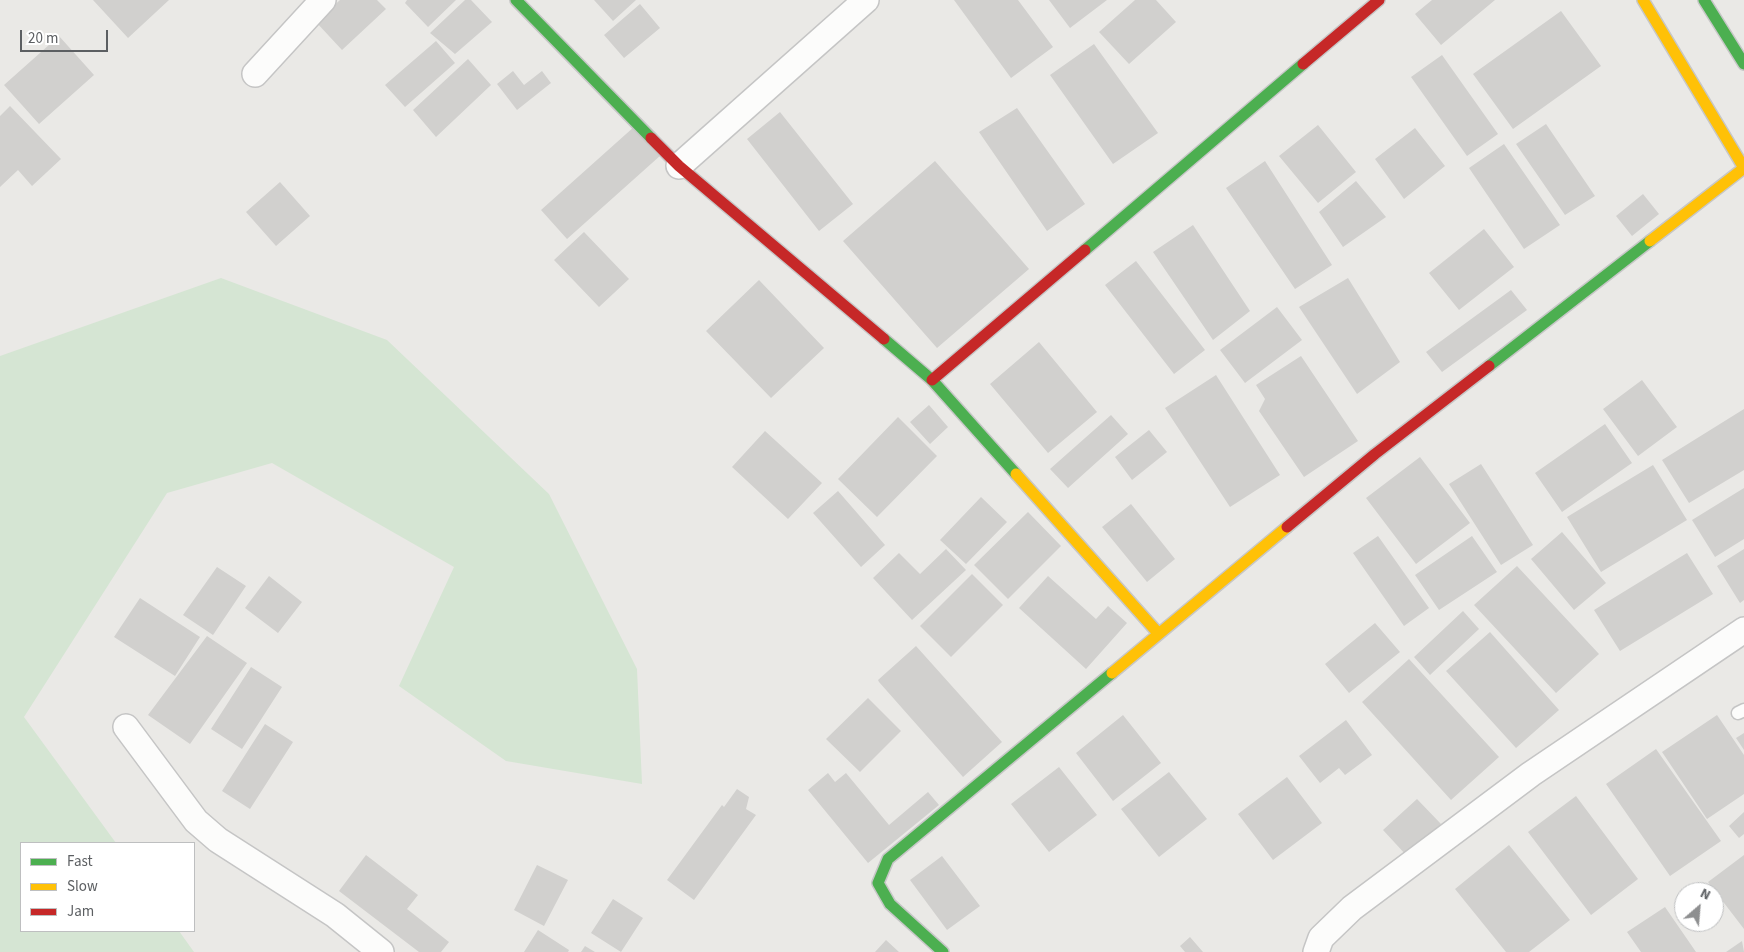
<!DOCTYPE html>
<style>
body{margin:0}
#map{position:relative;width:1744px;height:952px;overflow:hidden;background:#eae9e6;font-family:"Source Sans 3",sans-serif}
canvas{display:block}
.legend{position:absolute;left:20px;top:842px;width:175px;height:90px;box-sizing:border-box;background:#fff;border:1px solid #bebfc0;margin:0;padding:6px 9px;list-style:none;font-size:15px;color:#5c5f62}
.legend li{display:flex;align-items:center;gap:10px;height:25px}
.legend b{width:25px;border:1px solid #bebfc0}
.north{position:absolute;left:1674px;top:882px;width:50px;height:50px;box-sizing:border-box;background:#fff;border:1px solid #bebfc0;border-radius:50%;rotate:27deg;font-size:14px;font-weight:700;line-height:20px;text-align:center;color:#5c5f62}
.north::after{content:'';display:block;margin:auto;width:18px;height:22px;background:#8e8f90;clip-path:polygon(50% 0,100% 100%,50% 72%,0 100%)}
.scale{position:absolute;left:20px;top:30px;width:88px;height:22px;box-sizing:border-box;border:2px solid #5c5f62;border-top:0;padding-left:6px;font-size:15px;line-height:18px;white-space:nowrap;color:#5c5f62;-webkit-text-stroke:4px #fff;paint-order:stroke}
</style>
<div id="map">
<canvas width="1744" height="952"></canvas>
<ul class="legend">
<li><b style="height:6px;background:#4caf50"></b>Fast</li>
<li><b style="height:6px;background:#ffc107"></b>Slow</li>
<li><b style="height:6px;background:#c62828"></b>Jam</li>
</ul>
<div class="north">N</div>
<div class="scale">20 m</div>
</div>
<script>
const ctx = document.querySelector('canvas').getContext('2d');
ctx.lineJoin = 'round';
function fill(path, color) {
  ctx.fillStyle = color;
  ctx.fill(path, 'evenodd');
}
function poly(rows) {
  const path = new Path2D();
  for (const r of rows) {
    path.moveTo(r[0], r[1]);
    for (let i = 2; i < r.length; i += 2) path.lineTo(r[i], r[i + 1]);
  }
  return path;
}
function trace(path, color, width, dash) {
  ctx.strokeStyle = color;
  ctx.lineWidth = width;
  ctx.lineCap = dash ? 'butt' : 'round';
  ctx.setLineDash(dash || []);
  ctx.stroke(path);
}
const green = poly([
 [221,278,387,340,549,494,637,669,642,784,506,761,399,686,454,567,272,463,167,493,24,717,116,843,21,843,21,931,179,931,194,952,0,952,0,356]
]);
const building = poly([
 [93,0,169,0,128,38],
 [340,0,377,0,386,9,342,50,316,22],
 [407,0,456,0,428,27,405,3],
 [465,0,471,0,492,22,455,54,430,33],
 [594,0,636,0,613,21],
 [954,0,1018,0,1053,47,1011,78],
 [1049,0,1107,0,1070,28],
 [1135,0,1156,0,1176,22,1129,64,1099,32],
 [1432,0,1495,0,1441,45,1415,14],
 [640,4,660,28,624,58,604,35],
 [1561,11,1601,66,1513,129,1473,74],
 [59,36,94,75,39,124,4,85],
 [436,41,455,63,405,107,385,85],
 [1094,44,1158,133,1113,164,1050,75],
 [1442,55,1498,134,1467,156,1411,77],
 [468,59,491,85,436,137,413,110],
 [513,71,524,85,542,71,551,83,517,110,497,84],
 [10,106,61,159,32,186,18,170,0,187,0,116],
 [1017,108,1085,204,1047,231,979,132],
 [780,112,853,204,819,231,747,139],
 [1546,124,1595,196,1565,215,1516,144],
 [1318,125,1356,172,1318,203,1279,156],
 [635,126,661,155,567,239,541,210],
 [1415,128,1445,166,1404,199,1375,159],
 [1504,144,1560,225,1524,249,1469,168],
 [935,161,1029,269,937,348,843,241],
 [1265,161,1332,265,1295,289,1226,188],
 [1356,181,1386,217,1343,247,1319,212],
 [280,182,310,216,276,246,246,212],
 [1643,194,1659,214,1632,236,1616,216],
 [1193,225,1250,311,1213,340,1153,252],
 [1484,229,1514,267,1459,310,1429,273],
 [584,232,629,279,599,307,554,260],
 [1136,261,1205,350,1174,374,1105,285],
 [1348,278,1400,362,1357,394,1299,307],
 [759,280,824,348,771,398,706,331],
 [1511,290,1527,310,1442,372,1426,352],
 [1277,307,1302,340,1245,383,1220,350],
 [1039,342,1097,412,1048,453,990,384],
 [1301,356,1358,441,1304,477,1259,411,1265,399,1256,385],
 [1216,375,1280,475,1230,507,1165,408],
 [1642,380,1677,427,1638,456,1603,409],
 [929,405,948,427,930,444,910,422],
 [1744,409,1744,470,1689,503,1662,460],
 [1111,415,1128,434,1068,488,1050,469],
 [898,417,937,456,877,517,838,479],
 [1605,424,1632,463,1562,512,1535,473],
 [1149,430,1167,452,1132,480,1115,457],
 [765,431,822,483,788,519,732,467],
 [1420,457,1470,523,1416,564,1366,498],
 [1481,464,1533,545,1501,565,1449,484],
 [1653,465,1687,520,1601,572,1567,517],
 [1744,488,1744,539,1715,557,1692,520],
 [838,491,885,545,861,567,813,513],
 [981,497,1007,522,966,564,940,540],
 [1131,504,1175,559,1147,582,1102,527],
 [1028,512,1061,546,1008,599,974,565],
 [1562,532,1606,583,1574,610,1531,559],
 [1378,536,1429,608,1404,626,1353,553],
 [1472,536,1497,572,1439,610,1415,575],
 [946,549,966,570,912,620,873,578,899,553,920,574],
 [1744,549,1744,600,1740,603,1717,566],
 [1687,553,1713,594,1620,651,1594,610],
 [1517,566,1599,654,1556,693,1474,605],
 [217,567,246,586,213,635,183,615],
 [972,574,1003,605,951,657,920,626],
 [269,576,302,602,278,633,245,608],
 [1048,576,1096,619,1108,606,1127,623,1086,669,1019,608],
 [140,598,200,637,175,676,114,637],
 [1463,611,1479,629,1430,675,1414,657],
 [1375,623,1400,652,1349,693,1325,664],
 [1490,632,1559,710,1516,748,1446,671],
 [207,636,247,663,190,744,148,715],
 [916,646,1002,742,963,777,879,682,878,680],
 [1409,659,1499,757,1451,800,1362,702],
 [251,667,282,687,242,749,211,729],
 [868,698,901,731,860,772,826,739],
 [1123,715,1161,763,1113,801,1076,753],
 [1717,715,1744,755,1744,794,1707,819,1662,752],
 [1346,720,1372,755,1345,775,1339,768,1320,783,1299,756],
 [265,724,293,742,250,809,222,791],
 [1744,733,1744,750,1736,738],
 [1656,749,1721,841,1670,876,1606,784],
 [1059,767,1097,815,1049,852,1011,804],
 [1169,772,1207,819,1159,857,1121,809],
 [828,773,835,782,846,773,889,825,928,792,939,805,868,863,808,790],
 [1287,777,1322,823,1273,860,1238,814],
 [737,789,749,797,746,809,756,815,694,900,667,880,722,805,724,807],
 [1576,796,1638,879,1591,915,1528,832],
 [1417,799,1441,824,1407,856,1383,830],
 [1744,812,1744,834,1739,838,1729,826],
 [1509,845,1570,920,1529,952,1506,952,1455,889],
 [366,855,418,895,407,909,449,942,441,952,419,952,339,891],
 [1744,855,1744,929,1708,882],
 [942,856,980,906,947,930,910,880],
 [537,865,568,880,544,926,514,910],
 [613,899,643,918,621,952,591,933],
 [1665,907,1696,952,1641,952,1627,932],
 [538,930,569,950,568,952,524,952],
 [1190,937,1203,952,1185,952,1180,946],
 [886,940,899,952,875,952],
 [1742,941,1744,952,1726,952],
 [585,946,595,952,581,952]
]);
const lane = poly([
 [1738,713,1744,710]
]);
const street = poly([
 [255,74,323,0],
 [679,166,866,0],
 [126,727,196,821,218,840,335,915,381,952],
 [1316,952,1321,938,1352,908,1531,774,1744,630]
]);
const fast = poly([
 [516,0,651,138],
 [1704,0,1744,64],
 [1085,250,1303,64],
 [884,339,932,380,1016,474],
 [1489,366,1650,241],
 [943,952,890,904,878,883,888,859,1112,673]
]);
const slow = poly([
 [1643,0,1744,168],
 [1650,241,1744,168],
 [1016,474,1158,633],
 [1112,673,1287,527]
]);
const jam = poly([
 [1303,64,1379,0],
 [651,138,679,166,884,339],
 [932,380,1085,250],
 [1287,527,1375,454,1489,366]
]);
fill(green, '#d5e5d3');
fill(building, '#d1d0ce');
trace(lane, '#c5c5c5', 15);
trace(street, '#c5c5c5', 28);
trace(fast, '#c7c7c7', 14);
trace(slow, '#c7c7c7', 14);
trace(jam, '#c7c7c7', 14);
trace(lane, '#fcfcfb', 12);
trace(street, '#fcfcfb', 25);
trace(fast, '#4caf50', 11);
trace(slow, '#ffc107', 11);
trace(jam, '#c62828', 11);
</script>
